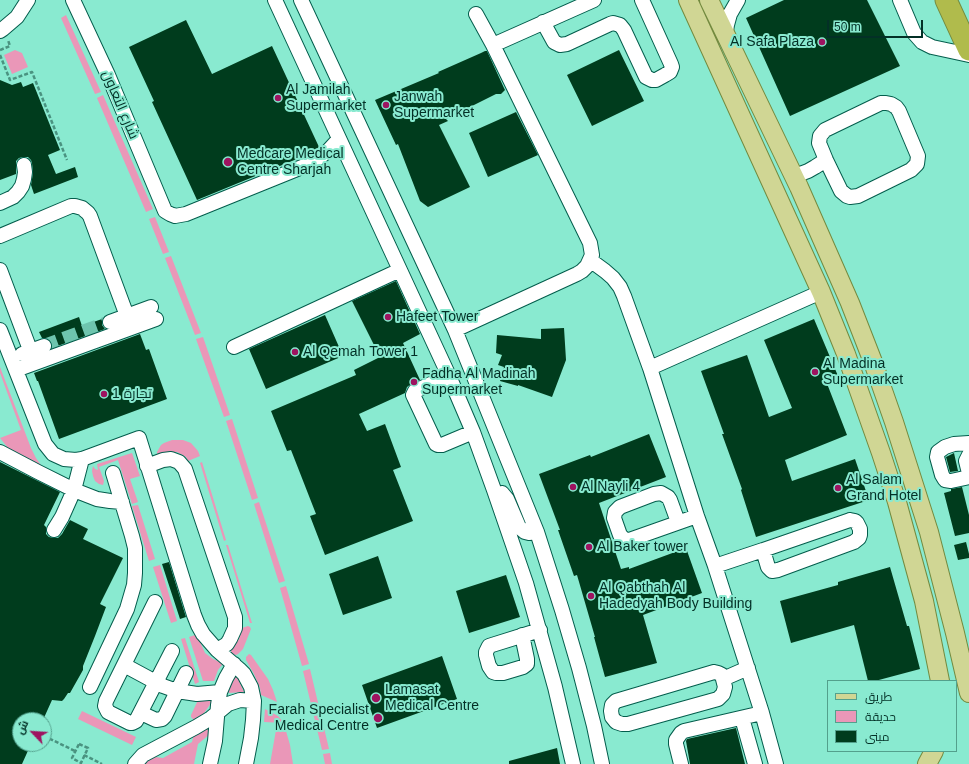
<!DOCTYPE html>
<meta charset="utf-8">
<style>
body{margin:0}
#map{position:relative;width:969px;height:764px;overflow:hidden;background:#89ead0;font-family:Helvetica,Cairo,sans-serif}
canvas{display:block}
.legend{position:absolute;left:827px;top:680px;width:130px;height:72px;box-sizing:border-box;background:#89ead0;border:1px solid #53a08c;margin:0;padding:5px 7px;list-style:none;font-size:12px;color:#033026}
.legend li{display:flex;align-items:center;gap:8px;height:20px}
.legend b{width:20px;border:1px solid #53a08c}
.north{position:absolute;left:12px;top:712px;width:40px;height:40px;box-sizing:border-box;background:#89ead0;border:1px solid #53a08c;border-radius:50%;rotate:295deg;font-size:11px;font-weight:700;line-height:16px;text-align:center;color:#033026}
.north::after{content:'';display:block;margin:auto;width:14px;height:18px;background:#9e1360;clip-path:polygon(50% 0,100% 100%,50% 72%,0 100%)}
.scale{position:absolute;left:827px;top:20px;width:96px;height:18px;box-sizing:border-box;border:2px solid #033026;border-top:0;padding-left:5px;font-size:12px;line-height:14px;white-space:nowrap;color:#033026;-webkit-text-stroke:3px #89ead0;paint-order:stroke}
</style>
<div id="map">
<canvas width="969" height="764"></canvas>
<ul class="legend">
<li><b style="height:5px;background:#d0d694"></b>طريق</li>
<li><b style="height:11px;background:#ea97b8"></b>حديقة</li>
<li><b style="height:11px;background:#003c1d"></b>مبنى</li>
</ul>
<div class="north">ش</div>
<div class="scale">50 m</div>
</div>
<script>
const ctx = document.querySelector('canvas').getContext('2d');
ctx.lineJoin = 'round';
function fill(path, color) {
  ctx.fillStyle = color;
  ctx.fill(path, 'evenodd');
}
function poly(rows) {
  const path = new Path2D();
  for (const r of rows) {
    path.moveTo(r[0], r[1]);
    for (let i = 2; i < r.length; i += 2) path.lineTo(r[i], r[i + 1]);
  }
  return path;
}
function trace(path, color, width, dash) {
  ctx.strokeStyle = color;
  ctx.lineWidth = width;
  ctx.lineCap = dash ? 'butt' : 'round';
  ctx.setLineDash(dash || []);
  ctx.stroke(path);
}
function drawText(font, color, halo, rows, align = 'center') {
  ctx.font = font + ' Helvetica,Cairo,sans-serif';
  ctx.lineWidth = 4;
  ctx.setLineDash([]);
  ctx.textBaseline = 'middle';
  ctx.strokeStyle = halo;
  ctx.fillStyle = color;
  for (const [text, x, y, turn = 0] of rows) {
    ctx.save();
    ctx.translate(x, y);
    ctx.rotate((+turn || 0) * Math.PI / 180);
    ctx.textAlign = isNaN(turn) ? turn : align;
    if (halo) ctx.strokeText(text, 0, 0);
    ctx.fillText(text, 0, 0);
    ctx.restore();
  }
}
const green = poly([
 [66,15,101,92,95,94,61,18],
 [15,50,22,53,28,67,12,74,4,55],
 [103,95,153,209,146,212,97,98],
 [155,217,169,252,163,254,149,219],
 [171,256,201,333,195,335,165,258],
 [203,337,230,415,224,417,196,339],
 [0,367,31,448,36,458,43,468,8,448,0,438,21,430,0,373],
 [232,419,258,498,252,500,226,421],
 [172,440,183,440,191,443,198,451,200,456,188,461,186,457,177,452,172,452,157,456,157,452,161,445,164,443],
 [132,453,140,476,130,479,138,502,132,504,118,460,99,467,104,481,103,485,99,484,95,481,93,476,92,471,93,466,95,469,98,470,97,464],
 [202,462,226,540,224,541,200,463],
 [259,502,285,581,279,583,254,504],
 [138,505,155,559,149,561,132,506],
 [226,545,228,545,252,623,250,623],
 [160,565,177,621,171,623,153,567],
 [286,586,309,664,302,666,280,588],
 [248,626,250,627,251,629,243,649,238,654,236,655,232,654,230,649,239,639,241,632,242,628],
 [198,634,201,644,205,653,213,659,222,663,222,665,218,670,214,681,203,681,189,637],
 [185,638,199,682,195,684,181,639],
 [249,654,251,655,268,679,273,690,277,702,261,695,260,688,254,674,246,660,246,657],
 [310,669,329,749,322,750,303,671],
 [236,674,244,692,229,693,227,691,228,685],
 [199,698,213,699,209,706,202,716,196,720,194,720,191,717,191,715],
 [265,709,278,716,284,723,264,722],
 [82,711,136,737,132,745,78,719],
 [210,725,210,734,198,744,194,764,143,764,151,758,155,757,163,758,192,742,194,734],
 [276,730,286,731,290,745,293,764,270,764],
 [330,753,332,764,325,764,323,754]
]);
const building = poly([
 [784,0,867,0,900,66,790,116,746,18],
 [186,20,212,74,272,46,319,147,309,154,197,200,152,102,154,101,129,47],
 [619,50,644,101,592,126,567,75],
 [485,51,487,51,504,88,505,90,501,94,496,94,446,119,448,121,439,125,470,187,428,207,420,201,398,144,396,145,375,100,439,73,438,72,481,53],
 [0,80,12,85,21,82,23,87,33,83,60,150,48,155,56,174,75,167,78,177,34,194,31,185,33,173,32,163,31,160,28,157,23,157,19,158,16,161,16,174,0,180],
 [516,112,538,155,488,177,469,133],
 [396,281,420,334,403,343,420,380,411,384,407,387,405,393,359,414,367,431,385,424,401,467,393,470,413,521,325,555,310,516,316,514,291,450,287,451,271,411,356,375,354,370,380,357,352,301],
 [325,315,343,356,266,389,249,349],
 [79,317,82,326,102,319,102,325,105,329,52,348,52,343,50,340,46,338,42,338,39,332],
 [814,319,838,376,826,381,847,435,785,460,792,481,855,459,869,500,756,537,741,490,742,489,722,434,724,434,701,371,747,355,769,417,792,408,764,340],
 [564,328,566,360,552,397,518,385,518,386,500,381,504,367,498,365,502,355,496,353,497,335,541,339,541,329],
 [140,334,146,350,149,349,167,399,59,439,38,381,37,381,34,373],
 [649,434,666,477,599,503,621,569,629,567,629,569,686,548,702,593,643,615,657,663,605,677,594,637,595,637,577,575,574,576,558,530,560,530,539,474,590,455,591,457],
 [954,453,958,471,950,472,946,457],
 [0,462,60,492,44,525,46,527,46,534,49,537,54,538,58,538,62,534,70,520,88,529,83,539,123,558,100,604,106,607,95,636,83,666,83,670,70,693,68,693,64,699,62,701,52,700,43,720,20,720,20,744,31,744,22,764,0,764],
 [962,487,969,515,969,533,955,536,944,493,951,491,951,489],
 [966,542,969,554,969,558,958,560,954,545],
 [378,556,392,598,343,615,329,574],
 [169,562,186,617,180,619,162,564],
 [890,567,907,626,909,626,920,669,875,681,868,681,854,625,791,643,780,601,838,585,838,582],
 [506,575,520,617,469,633,456,591],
 [442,656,457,699,377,728,362,685],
 [736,728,745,764,690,764,686,741,687,739],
 [557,748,560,764,509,764,509,761]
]);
const minorTunnel = poly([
 [44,346,110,322]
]);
const path = poly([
 [0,50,10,46,8,40],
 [0,55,10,80,32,72,67,160],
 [44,736,75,751],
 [79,744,88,748,81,763,72,758,79,744],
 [84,755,102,764]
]);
const minor = poly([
 [73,0,108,75,165,211,170,214,175,216,186,214,307,165,314,161,328,151,339,139],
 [275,0,449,376,473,432,494,490,526,583,555,687,573,764],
 [301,0,455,330,537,532,562,610,579,668,594,726,602,764],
 [900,0,914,33,922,42,932,47,969,55],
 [543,22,554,42,560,45,567,44,610,24,613,23,620,25,624,30,646,77,652,80,656,80,665,75,670,72,672,67,671,64,642,0],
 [0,31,3,29,17,17,28,0],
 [725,36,727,25,730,14,738,0],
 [493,45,594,0],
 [881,103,886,103,891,104,896,107,899,111,918,156,917,164,911,170,858,196,850,197,847,196,841,191,826,160,819,143,820,136,825,130,881,103],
 [793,175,800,174,808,171,815,167,826,160],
 [0,203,13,197,18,192,22,186,24,179,25,172,24,165],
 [0,236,71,206,75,206,82,208,88,213,90,216,127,316],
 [590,260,605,271,613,278,620,287,624,296,650,368,697,516,715,566,762,713,776,764],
 [0,270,35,363],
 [110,322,151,307],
 [0,330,43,439,45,444,53,454,64,459,76,460,82,459,139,438,194,615,198,625,203,634,217,650,239,669,244,674,251,687,254,701,253,720,251,738,246,764],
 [455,330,577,274,582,271,587,266,592,255,590,243,493,45,476,14],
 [234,347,400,270],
 [22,354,44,346],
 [650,368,821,292],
 [16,370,156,319],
 [449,376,415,391,413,395,414,397,436,444,438,445,442,445,473,432],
 [969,443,954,444,945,447,938,452,937,457,942,475,945,480,951,481,969,477],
 [0,452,38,472,74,490,97,499,110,501,122,502],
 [969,455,966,461,969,473],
 [147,466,163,460,171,459,179,462,185,469,186,472,235,617,235,628,230,639,227,644,217,650],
 [502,493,507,499,519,527,525,532,529,533,537,532],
 [850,520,855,521,857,523,860,529,860,535,859,538,854,542,778,570,772,571,768,567,763,550,850,520],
 [678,522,670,500,668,497,661,493,654,494,620,507,615,512,614,518,620,535,624,539,629,540,697,516],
 [54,530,62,517,74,490,82,459],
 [715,566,763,550],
 [155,602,106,701,105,706,108,712,130,723,132,723,136,721,172,651],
 [522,635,527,659,527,664,523,667,503,673,496,673,493,672,489,666,486,655,486,652,489,646,492,645,540,630],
 [124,665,163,686,177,691,197,694,220,692],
 [714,672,718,673,722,675,725,687,723,694,718,699,628,724,622,724,616,722,612,717,611,711,612,705,616,701,714,672],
 [723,679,748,668],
 [90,687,127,609,134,585,135,573,135,548,132,536,113,473],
 [141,713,156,720,162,719,165,716,186,673],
 [742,718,755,764],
 [135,764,143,755,196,727,211,718,228,704,240,700,254,701],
 [210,764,215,741,218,705,220,692,226,678,234,664],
 [681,764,676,744,676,740,681,733,684,731,762,713]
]);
const major = poly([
 [688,0,821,292,846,354,881,453,897,502,924,601,940,681],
 [709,0,799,187,850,303,873,362,894,422,929,532,955,633,969,693],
 [927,764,934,751]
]);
const highway = poly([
 [946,0,969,50]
]);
const markers = [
 [822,42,4,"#9e1360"],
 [278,98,4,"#9e1360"],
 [386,105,4,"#9e1360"],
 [228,162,5,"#9e1360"],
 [388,317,4,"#9e1360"],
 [295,352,4,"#9e1360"],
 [815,372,4,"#9e1360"],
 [414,382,4,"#9e1360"],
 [104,394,4,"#9e1360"],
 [573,487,4,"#9e1360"],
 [838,488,4,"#9e1360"],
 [589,547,4,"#9e1360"],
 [591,596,4,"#9e1360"],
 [376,698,5,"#9e1360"],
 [378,718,5,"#9e1360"]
];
const poiNames = [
 ["Al Safa Plaza",814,42,"right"],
 ["Al Jamilah",286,90],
 ["Supermarket",286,106],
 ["Janwah",394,97],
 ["Supermarket",394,113],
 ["Medcare Medical",237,154],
 ["Centre Sharjah",237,170],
 ["Hafeet Tower",396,317],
 ["Al Qemah Tower 1",303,352],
 ["Al Madina",823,364],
 ["Supermarket",823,380],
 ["Fadha Al Madinah",422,374],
 ["Supermarket",422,390],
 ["تجارة 1",112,394],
 ["Al Salam",846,480],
 ["Grand Hotel",846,496],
 ["Al Nayli 4",581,487],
 ["Al Baker tower",597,547],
 ["Al Qabthah Al",599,588],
 ["Hadedyah Body Building",599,604],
 ["Lamasat",385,690],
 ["Medical Centre",385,706],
 ["Farah Specialist",369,710,"right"],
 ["Medical Centre",369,726,"right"]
];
const streetNames = [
 ["شارع التعاون",120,105,67]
];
fill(green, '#ea97b8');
fill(building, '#003c1d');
trace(minorTunnel, '#6ec5ae', 14, [14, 7]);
trace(minor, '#035d4c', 16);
trace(major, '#738a3f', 20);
trace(highway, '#738a3f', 23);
trace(path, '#4a9380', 2.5, [4, 2]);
trace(minor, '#fff', 14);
trace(major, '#d0d694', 18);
trace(highway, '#b0bb4c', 21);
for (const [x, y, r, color] of markers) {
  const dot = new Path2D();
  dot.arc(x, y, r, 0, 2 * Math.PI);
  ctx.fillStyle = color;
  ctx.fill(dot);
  trace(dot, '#89ead0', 1.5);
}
drawText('14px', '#033026', '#89ead0', poiNames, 'left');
drawText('14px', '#033026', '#89ead0', streetNames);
</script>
